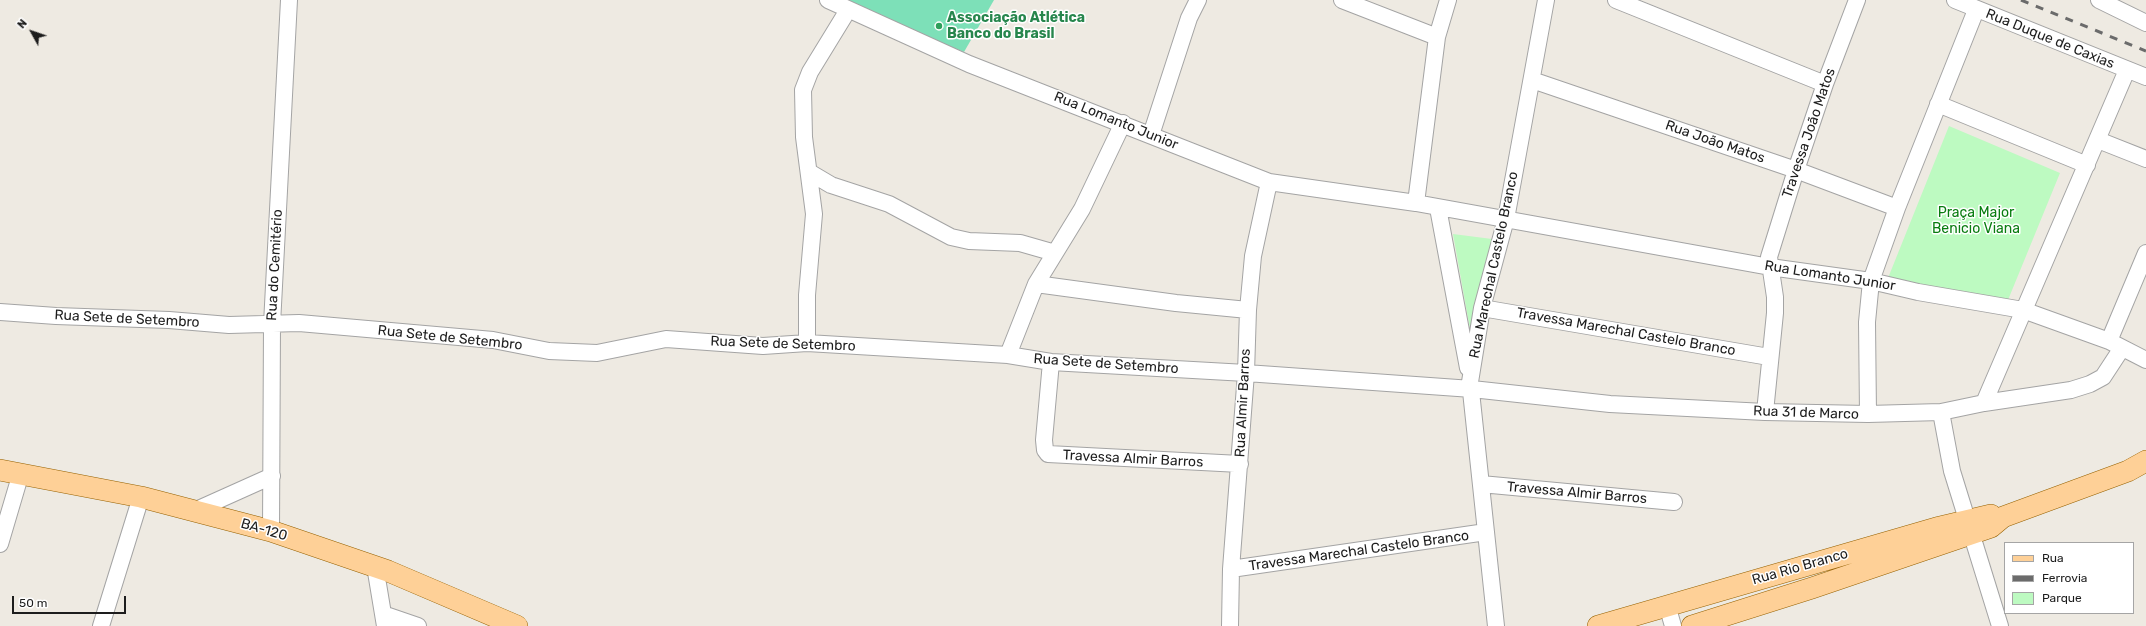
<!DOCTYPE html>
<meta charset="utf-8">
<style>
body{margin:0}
#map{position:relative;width:2146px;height:626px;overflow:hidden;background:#eeeae2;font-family:Rubik,sans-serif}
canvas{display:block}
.legend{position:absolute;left:2004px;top:542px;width:130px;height:72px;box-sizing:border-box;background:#fff;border:1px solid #a5a5a5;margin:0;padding:5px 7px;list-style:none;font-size:12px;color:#1d1d1d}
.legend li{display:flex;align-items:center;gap:8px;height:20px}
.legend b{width:20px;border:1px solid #a5a5a5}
.north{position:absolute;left:12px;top:12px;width:40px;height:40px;-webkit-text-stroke:3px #fff;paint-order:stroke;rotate:310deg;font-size:11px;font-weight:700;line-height:16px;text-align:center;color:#1d1d1d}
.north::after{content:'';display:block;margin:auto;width:14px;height:18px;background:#1d1d1d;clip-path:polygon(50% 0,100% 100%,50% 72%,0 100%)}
.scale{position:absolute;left:12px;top:596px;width:114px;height:18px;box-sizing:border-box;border:2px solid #1d1d1d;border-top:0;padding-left:5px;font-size:12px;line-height:14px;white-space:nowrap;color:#1d1d1d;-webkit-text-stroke:3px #fff;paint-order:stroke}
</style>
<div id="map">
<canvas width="2146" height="626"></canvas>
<ul class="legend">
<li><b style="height:5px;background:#fed097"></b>Rua</li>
<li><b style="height:5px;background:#6b6b6b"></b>Ferrovia</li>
<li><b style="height:11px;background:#bdfac1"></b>Parque</li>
</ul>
<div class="north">N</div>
<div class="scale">50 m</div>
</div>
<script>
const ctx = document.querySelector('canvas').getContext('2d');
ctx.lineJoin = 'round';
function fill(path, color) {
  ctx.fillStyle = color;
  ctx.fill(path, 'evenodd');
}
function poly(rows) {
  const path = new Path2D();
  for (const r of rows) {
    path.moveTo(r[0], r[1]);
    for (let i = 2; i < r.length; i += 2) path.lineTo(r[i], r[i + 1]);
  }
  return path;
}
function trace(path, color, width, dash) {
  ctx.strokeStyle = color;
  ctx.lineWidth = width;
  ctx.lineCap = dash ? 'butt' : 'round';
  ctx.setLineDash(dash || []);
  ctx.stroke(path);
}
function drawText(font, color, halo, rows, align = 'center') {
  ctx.font = font + ' Rubik,sans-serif';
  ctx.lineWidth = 3;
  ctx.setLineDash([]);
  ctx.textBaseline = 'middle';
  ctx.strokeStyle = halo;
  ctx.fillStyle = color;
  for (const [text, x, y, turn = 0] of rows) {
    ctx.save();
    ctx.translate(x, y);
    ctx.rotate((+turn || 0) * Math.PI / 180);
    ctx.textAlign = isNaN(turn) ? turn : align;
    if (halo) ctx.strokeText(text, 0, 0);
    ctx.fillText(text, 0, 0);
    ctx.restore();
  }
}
const park = poly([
 [1949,126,2060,173,2008,300,1886,283],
 [1453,234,1492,239,1471,335]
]);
const pitch = poly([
 [835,0,994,0,964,52]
]);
const minor = poly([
 [828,0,969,64,1269,182,1416,203,1770,267,1871,281,1918,292,2023,310,2109,341,2146,360],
 [1342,0,1437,37],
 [1616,0,1825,84],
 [1955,0,2146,77],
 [2099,0,2146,23],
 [1532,80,1796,170,1897,208],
 [1938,104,2087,165],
 [1151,135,1189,18,1198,0],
 [2098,140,2146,159],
 [809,172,831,185,889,204,951,237,969,241,1020,243,1055,253],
 [1416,203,1437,37,1448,0],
 [1438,208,1468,368],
 [1036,284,1176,303,1248,310],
 [1482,308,1769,357],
 [0,312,56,316,169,320,229,325,299,323,493,340,549,351,597,353,666,339,763,346,807,343,1008,355,1051,362,1246,373,1472,389,1610,404,1765,412,1868,414,1941,412,1984,403,2071,390,2090,384,2103,377,2122,348],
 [2109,341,2146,253],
 [807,343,807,295,814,214,804,137,803,90,810,72,848,10],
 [1008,355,1036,284,1082,209,1123,123],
 [1051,362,1044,440,1045,450,1048,454,1240,464],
 [1984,403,2127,70],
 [1765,412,1775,313,1775,297,1769,257,1796,170,1825,84,1857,0],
 [1941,412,1952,471,2000,626],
 [1868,414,1867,322,1871,281,1897,208,1976,10],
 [1481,484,1674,502],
 [194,511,272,476],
 [271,531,272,324,289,0],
 [0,544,21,473],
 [375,566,385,626],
 [1231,569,1486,532],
 [1667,605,1673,626],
 [383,614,418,626],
 [101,626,141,497],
 [1230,626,1231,569,1246,373,1248,310,1253,256,1269,182],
 [1496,626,1470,382,1482,308,1506,219,1546,0]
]);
const major = poly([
 [0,470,141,497,271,531,388,571,517,626],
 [1598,626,1936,528,1991,515],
 [1692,626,1812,588,1991,527,2003,517,2128,471,2146,461]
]);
const rail = poly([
 [2021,0,2146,51]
]);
const markers = [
 [939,26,4,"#2e9e5b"]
];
const leisureNames = [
 ["Associação Atlética",947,18],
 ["Banco do Brasil",947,34]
];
const streetNames = [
 ["Rua Duque de Caxias",2050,39,22],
 ["Rua Lomanto Junior",1116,121,22],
 ["Travessa João Matos",1809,133,-71],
 ["Rua João Matos",1715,142,19],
 ["Rua do Cemitério",275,265,-87],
 ["Rua Marechal Castelo Branco",1494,265,-78],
 ["Rua Lomanto Junior",1830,276,9],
 ["Rua Sete de Setembro",127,319,3],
 ["Travessa Marechal Castelo Branco",1626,332,10],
 ["Rua Sete de Setembro",450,338,6],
 ["Rua Sete de Setembro",783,344,2],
 ["Rua Sete de Setembro",1106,364,4],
 ["Rua Almir Barros",1243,403,-87],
 ["Rua 31 de Marco",1806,413,2],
 ["Travessa Almir Barros",1133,459,3],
 ["Travessa Almir Barros",1577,493,5],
 ["BA-120",264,530,16],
 ["Travessa Marechal Castelo Branco",1359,551,-8],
 ["Rua Rio Branco",1800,567,-16]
];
const parkNames = [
 ["Praça Major",1976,213],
 ["Benicio Viana",1976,229]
];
fill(park, '#bdfac1');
fill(pitch, '#7de0b8');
trace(minor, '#a4a4a4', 18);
trace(major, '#956100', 22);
trace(minor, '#fff', 16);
trace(major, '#fed097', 21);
trace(rail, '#6b6b6b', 3, [8, 8]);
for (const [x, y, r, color] of markers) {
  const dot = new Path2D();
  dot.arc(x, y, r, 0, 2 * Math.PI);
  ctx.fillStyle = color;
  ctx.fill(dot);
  trace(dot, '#fff', 1.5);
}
drawText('bold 14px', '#27864d', '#fff', leisureNames, 'left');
drawText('14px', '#1d1d1d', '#fff', streetNames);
drawText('14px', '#097d10', '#fff', parkNames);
</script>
